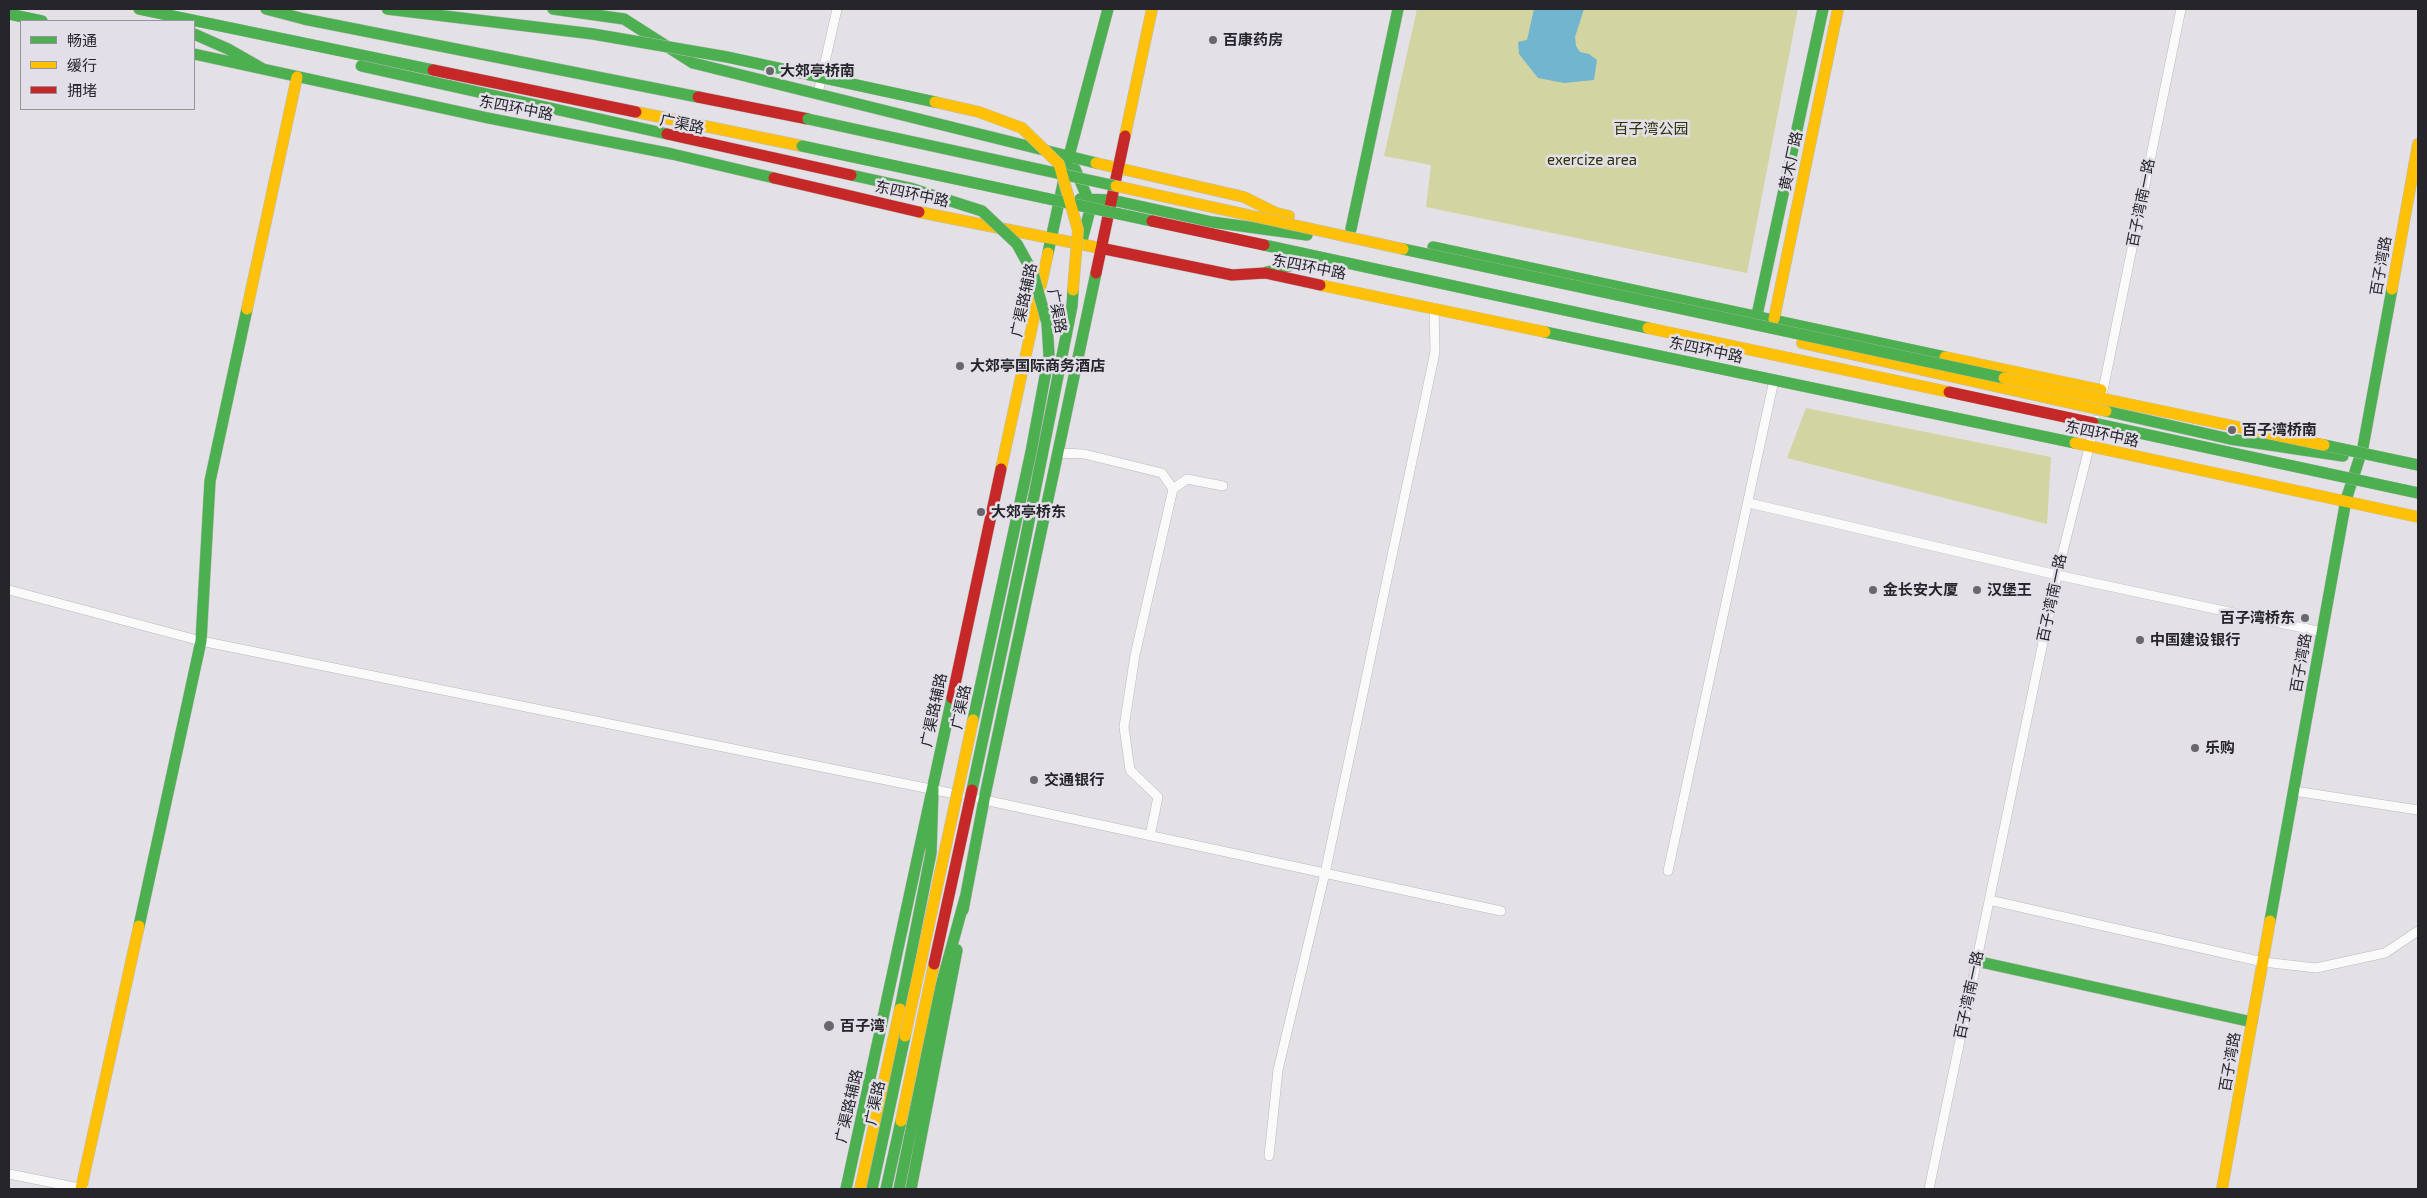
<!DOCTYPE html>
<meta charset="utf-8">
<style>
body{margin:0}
#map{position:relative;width:2427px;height:1198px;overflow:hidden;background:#e3e1e6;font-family:"Exo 2","Noto Sans SC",sans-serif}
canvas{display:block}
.frame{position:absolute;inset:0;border:10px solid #262529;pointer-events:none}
.legend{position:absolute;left:20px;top:20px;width:175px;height:90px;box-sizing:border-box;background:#e2dfe8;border:1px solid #97959c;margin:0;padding:6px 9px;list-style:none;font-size:15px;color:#262529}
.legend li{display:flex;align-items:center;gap:10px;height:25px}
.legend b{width:25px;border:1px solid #97959c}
</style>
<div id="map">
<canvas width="2427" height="1198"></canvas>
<div class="frame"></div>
<ul class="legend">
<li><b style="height:6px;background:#4caf50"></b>畅通</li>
<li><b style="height:6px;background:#ffc107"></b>缓行</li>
<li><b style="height:6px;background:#c62828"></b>拥堵</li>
</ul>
</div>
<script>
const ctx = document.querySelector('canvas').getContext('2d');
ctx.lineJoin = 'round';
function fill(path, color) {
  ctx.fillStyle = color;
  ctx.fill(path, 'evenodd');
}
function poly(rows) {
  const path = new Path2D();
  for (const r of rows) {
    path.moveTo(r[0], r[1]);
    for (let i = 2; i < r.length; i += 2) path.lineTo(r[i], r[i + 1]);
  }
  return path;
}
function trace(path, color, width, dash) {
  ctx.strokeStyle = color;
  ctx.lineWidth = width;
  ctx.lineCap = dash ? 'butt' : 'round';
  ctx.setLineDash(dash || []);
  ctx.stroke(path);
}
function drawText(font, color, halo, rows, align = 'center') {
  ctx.font = font + ' "Exo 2","Noto Sans SC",sans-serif';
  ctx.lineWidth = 5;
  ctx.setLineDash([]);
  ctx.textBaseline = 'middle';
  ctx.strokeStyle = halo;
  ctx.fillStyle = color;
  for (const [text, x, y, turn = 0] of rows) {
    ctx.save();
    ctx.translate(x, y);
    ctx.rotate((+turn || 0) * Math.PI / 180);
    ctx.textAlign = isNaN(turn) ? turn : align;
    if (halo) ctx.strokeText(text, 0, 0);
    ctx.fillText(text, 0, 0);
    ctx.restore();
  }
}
const green = poly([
 [1417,9,1798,9,1747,273,1426,207,1431,165,1384,156],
 [1806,408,2051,457,2047,524,1787,458]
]);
const water = poly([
 [1534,9,1584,9,1575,37,1576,46,1580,52,1589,54,1597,60,1594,80,1564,83,1538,78,1519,54,1518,42,1527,40]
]);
const street = poly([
 [818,93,837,9],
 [2102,395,2181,9],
 [1058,453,1084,454,1162,473,1173,489],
 [1749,503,2057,575,2322,632],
 [9,590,201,641,960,795],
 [2294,791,2418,810],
 [980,799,1501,911],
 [1150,836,1158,797,1130,770,1124,727,1135,655,1173,489,1187,479,1223,486],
 [1668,871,1774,380],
 [1989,900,2263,962,2316,968,2385,953,2418,931],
 [1269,1156,1278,1070,1325,873,1435,352,1434,308],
 [9,1174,84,1189],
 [1929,1189,2057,575,2096,420]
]);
const fast = poly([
 [139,9,433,70],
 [266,9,304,19,698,97],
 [553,9,624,19,693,63,1096,163],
 [9,14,42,21],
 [194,34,228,49,263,69],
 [194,54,488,118,672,154,774,178],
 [1075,169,1088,199,1090,210,1081,244],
 [1080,199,1112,200,1212,222,1307,235],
 [1351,229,1398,9],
 [1433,247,1945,357],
 [1048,253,1069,156,1108,9],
 [1267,272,1307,261],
 [1757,315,1823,9],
 [1545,332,2075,443],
 [2106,411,2230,439,2343,456],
 [963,910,984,800,1096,273],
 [2270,921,2346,500,2363,447,2392,289],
 [139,926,201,641,210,481,247,309],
 [1976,961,2252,1022],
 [900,1009,931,853,933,789],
 [846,1189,952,698],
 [899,1189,939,993,965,898],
 [911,1189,957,950]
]);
const slow = poly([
 [636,112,802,146],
 [1125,136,1152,9],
 [1096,163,1244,197,1276,213,1289,216],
 [919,212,1105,249],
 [1320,285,1545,332],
 [2392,289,2418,144],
 [247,309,297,77],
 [1774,319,1838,9],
 [1802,343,2106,411],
 [1945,357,2101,390],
 [2075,443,2418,517],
 [1001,469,1048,253],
 [81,1189,139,926],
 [860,1189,900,1009],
 [2222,1189,2270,921]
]);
const jam = poly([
 [433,70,636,112],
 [698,97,808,119],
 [774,178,919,212],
 [1105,249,1232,275,1265,273,1320,285],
 [1096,273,1125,136],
 [952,698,1001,469]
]);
const fastBridge = poly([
 [387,9,593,34,727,57,935,102],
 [361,66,667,134],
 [808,119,1116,186],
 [802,146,1152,221],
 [851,175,910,188,982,211,1017,244,1033,273,1047,323,1049,355,1031,452,973,720],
 [1264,245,1648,328],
 [1403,249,2004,378],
 [2093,423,2418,493],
 [2324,445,2418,465],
 [972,790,1024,546,1072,306,1073,290],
 [872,1189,905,1036],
 [886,1189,901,1121]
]);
const slowBridge = poly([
 [935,102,979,112,1022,128,1059,164,1078,230,1073,290],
 [1116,186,1403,249],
 [1648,328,1949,392],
 [2004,378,2324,445],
 [905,1036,973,720],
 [901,1121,934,964]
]);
const jamBridge = poly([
 [667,134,851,175],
 [1152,221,1264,245],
 [1949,392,2093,423],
 [934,964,972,790]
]);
const markers = [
 [1213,40,5,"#68676b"],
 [770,71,5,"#68676b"],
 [960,366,5,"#68676b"],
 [2232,430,5,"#68676b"],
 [981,512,5,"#68676b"],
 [1873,590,5,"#68676b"],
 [1977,590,5,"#68676b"],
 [2305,618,5,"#68676b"],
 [2140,640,5,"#68676b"],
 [2195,748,5,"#68676b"],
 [1034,780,5,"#68676b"],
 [829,1026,6,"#68676b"]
];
const poiNames = [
 ["百康药房",1223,40],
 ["大郊亭桥南",780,71],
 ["大郊亭国际商务酒店",970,366],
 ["百子湾桥南",2242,430],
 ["大郊亭桥东",991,512],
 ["金长安大厦",1883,590],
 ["汉堡王",1987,590],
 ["百子湾桥东",2295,618,"right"],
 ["中国建设银行",2150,640],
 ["乐购",2205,748],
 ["交通银行",1044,780],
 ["百子湾",840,1026]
];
const streetNames = [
 ["东四环中路",516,108,11],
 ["广渠路",682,124,12],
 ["黄木厂路",1791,161,-78],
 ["东四环中路",912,194,12],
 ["百子湾南一路",2141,203,-79],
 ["百子湾路",2381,266,-80],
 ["东四环中路",1309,267,11],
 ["广渠路辅路",1024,300,-78],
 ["广渠路",1057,311,79],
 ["东四环中路",1706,350,12],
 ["东四环中路",2102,434,12],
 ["百子湾南一路",2052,598,-78],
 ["百子湾路",2301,663,-80],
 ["广渠路",961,707,-78],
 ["广渠路辅路",934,710,-78],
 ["百子湾南一路",1969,995,-78],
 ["百子湾路",2230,1062,-80],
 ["广渠路",875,1103,-78],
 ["广渠路辅路",849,1106,-77]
];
const parkNames = [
 ["百子湾公园",1651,129],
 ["exercize area",1592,160]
];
fill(green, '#d2d4a2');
fill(water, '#71b5ce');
trace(street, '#b9b8bc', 10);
trace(fast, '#b9b8bc', 12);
trace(slow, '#b9b8bc', 12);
trace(jam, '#b9b8bc', 12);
trace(street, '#fbfafb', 9);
trace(fast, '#4caf50', 11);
trace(slow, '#ffc107', 11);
trace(jam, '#c62828', 11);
trace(fastBridge, '#b9b8bc', 12, []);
trace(slowBridge, '#b9b8bc', 12, []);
trace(jamBridge, '#b9b8bc', 12, []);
trace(fastBridge, '#4caf50', 11);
trace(slowBridge, '#ffc107', 11);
trace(jamBridge, '#c62828', 11);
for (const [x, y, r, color] of markers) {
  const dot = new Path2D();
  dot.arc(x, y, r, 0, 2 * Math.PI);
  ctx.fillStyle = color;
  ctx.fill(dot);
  trace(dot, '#e2dfe8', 2);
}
drawText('bold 15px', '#262529', '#e2dfe8', poiNames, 'left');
drawText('15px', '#262529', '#e2dfe8', streetNames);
drawText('15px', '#2e3002', '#e2dfe8', parkNames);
</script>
